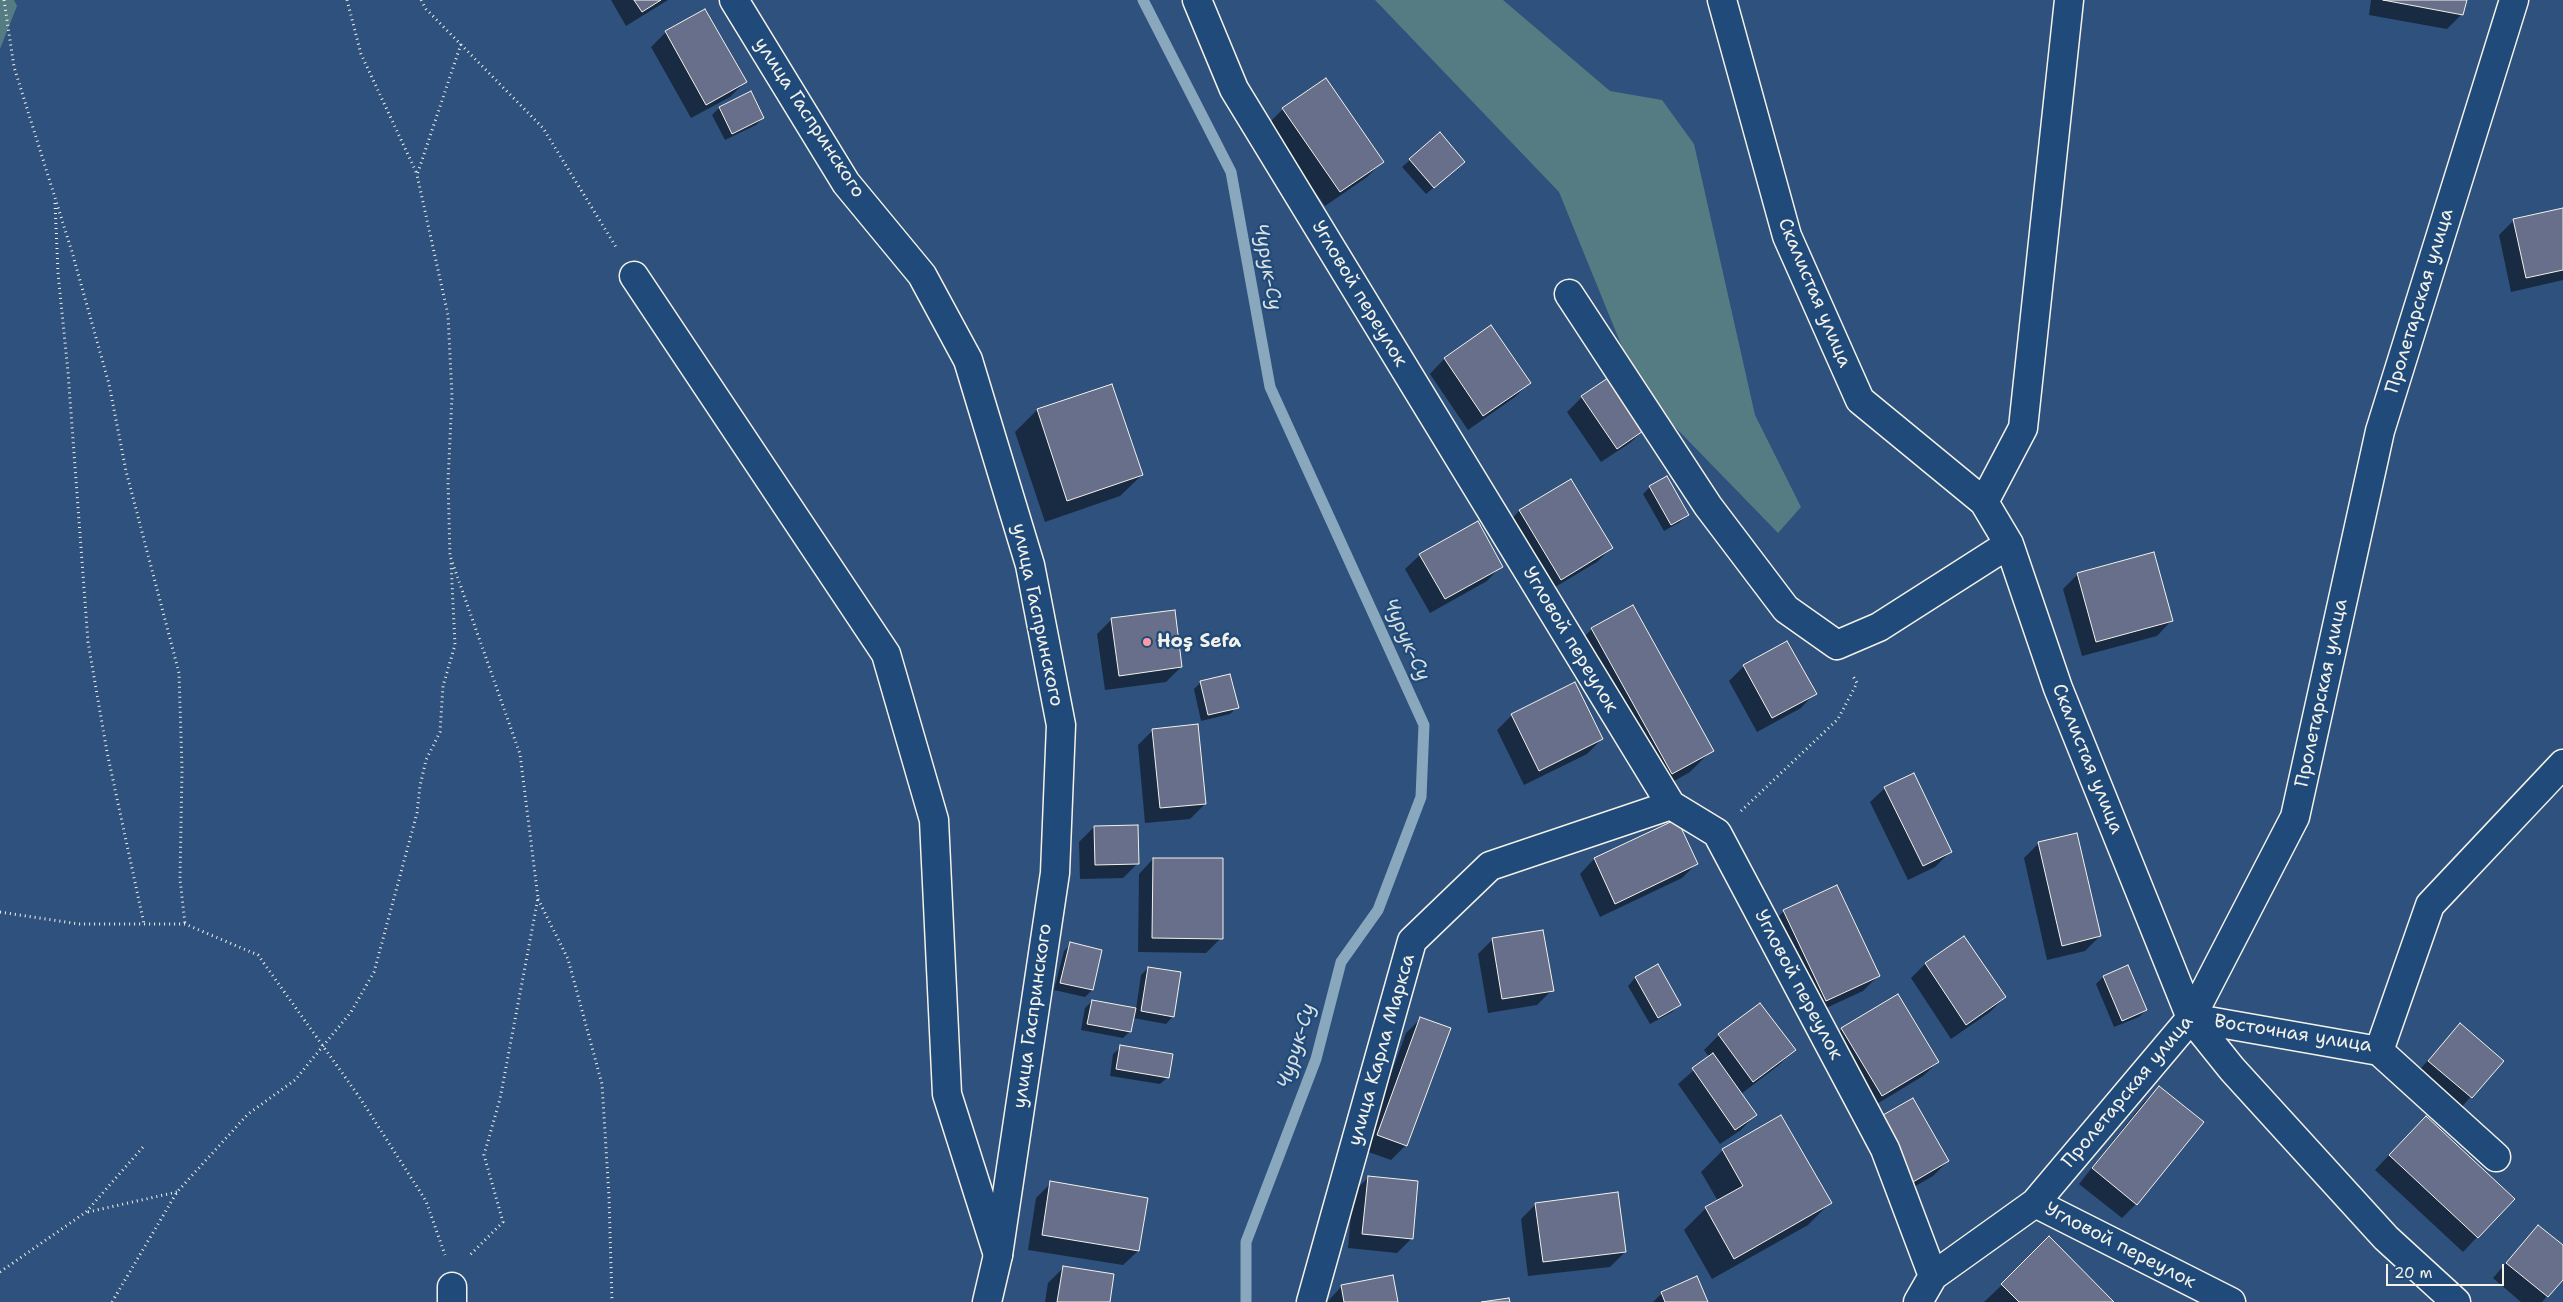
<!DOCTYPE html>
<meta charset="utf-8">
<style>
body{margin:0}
#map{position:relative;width:2563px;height:1302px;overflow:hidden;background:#2e517d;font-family:"Shantell Sans",sans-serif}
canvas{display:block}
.scale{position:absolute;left:2386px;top:1264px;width:118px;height:22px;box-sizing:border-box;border:2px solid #f4f1e8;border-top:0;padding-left:6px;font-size:15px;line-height:18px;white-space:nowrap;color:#f4f1e8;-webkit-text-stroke:4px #1f4a7a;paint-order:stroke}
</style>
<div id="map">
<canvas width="2563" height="1302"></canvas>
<div class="scale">20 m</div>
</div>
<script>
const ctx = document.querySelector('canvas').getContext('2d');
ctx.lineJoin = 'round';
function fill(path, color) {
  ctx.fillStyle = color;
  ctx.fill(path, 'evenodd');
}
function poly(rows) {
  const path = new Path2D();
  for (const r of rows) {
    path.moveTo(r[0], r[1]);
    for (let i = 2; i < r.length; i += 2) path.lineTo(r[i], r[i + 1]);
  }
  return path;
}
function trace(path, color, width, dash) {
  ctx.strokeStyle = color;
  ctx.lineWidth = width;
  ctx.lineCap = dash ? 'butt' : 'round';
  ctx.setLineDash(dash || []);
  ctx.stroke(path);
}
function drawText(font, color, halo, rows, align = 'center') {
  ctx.font = font + ' "Shantell Sans",sans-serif';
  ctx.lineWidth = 4.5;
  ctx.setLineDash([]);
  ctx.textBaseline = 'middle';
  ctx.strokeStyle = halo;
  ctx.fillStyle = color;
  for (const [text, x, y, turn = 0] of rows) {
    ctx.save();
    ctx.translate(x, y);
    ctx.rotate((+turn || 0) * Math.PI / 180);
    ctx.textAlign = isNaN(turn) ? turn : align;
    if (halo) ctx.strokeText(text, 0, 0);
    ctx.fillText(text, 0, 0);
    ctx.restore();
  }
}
const green = poly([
 [0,0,14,0,17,6,0,49],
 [1375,0,1503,0,1610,91,1662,100,1694,144,1755,415,1801,507,1778,533,1640,391,1559,192]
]);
const shadow = poly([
 [611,0,668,0,626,26],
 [2371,0,2465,0,2462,14,2447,29,2369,15],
 [666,32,745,82,730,97,691,118,651,47],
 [750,93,763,118,756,125,725,140,712,115,719,108],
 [1283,109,1382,162,1367,177,1325,206,1268,124],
 [1440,134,1456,169,1426,194,1402,167],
 [2563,210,2563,280,2511,292,2499,235,2514,220],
 [1491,327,1529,383,1515,397,1468,430,1430,374,1444,359],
 [1111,386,1142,475,1120,496,1045,522,1015,432,1037,410],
 [1582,397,1645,429,1630,443,1601,462,1567,412],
 [1570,480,1612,547,1597,562,1545,593,1505,526,1519,511],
 [1650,487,1687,515,1680,522,1664,531,1643,494],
 [1420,555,1501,566,1487,581,1430,613,1405,569],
 [2078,574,2171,621,2157,636,2082,656,2063,589],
 [1632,607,1712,750,1690,772,1650,795,1570,651,1592,629],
 [1112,619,1181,667,1166,682,1105,690,1097,634],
 [1787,643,1815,693,1801,708,1757,732,1729,681,1744,666],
 [1201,682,1237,707,1230,714,1201,721,1194,689],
 [1512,715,1602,739,1587,754,1524,785,1497,730],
 [1153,730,1205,804,1190,819,1145,823,1138,745],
 [1885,788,1950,852,1935,867,1908,880,1870,802],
 [1676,820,1697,863,1682,878,1600,917,1580,874,1594,859],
 [1094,827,1138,863,1123,878,1080,879,1079,842],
 [2076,835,2100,936,2085,951,2047,960,2024,858,2038,844],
 [1153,859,1221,938,1206,953,1138,952,1139,874],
 [1784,911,1878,976,1863,991,1811,1015,1769,926],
 [1493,939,1552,990,1537,1005,1488,1013,1478,954],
 [1071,944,1092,990,1085,997,1054,990,1064,951],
 [1925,964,2005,997,1990,1012,1951,1039,1911,978],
 [1658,966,1679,1005,1672,1012,1650,1024,1628,986,1635,978],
 [1148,968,1173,1016,1166,1024,1133,1018,1130,1031,1123,1038,1081,1030,1085,1008,1092,1001,1136,1009,1141,975],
 [2103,977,2146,1010,2139,1017,2114,1027,2096,984],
 [1760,1004,1794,1050,1779,1065,1741,1094,1755,1115,1741,1130,1720,1144,1678,1084,1709,1057,1704,1050,1719,1035],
 [1421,1018,1406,1145,1391,1160,1363,1150,1406,1033],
 [2460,1025,2503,1061,2457,1112,2414,1076],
 [1842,1029,1938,1062,1923,1076,1867,1110,1827,1044],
 [1121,1047,1168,1077,1160,1084,1110,1076,1113,1054],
 [2159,1087,2136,1204,2122,1218,2079,1184,2144,1102],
 [1912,1100,1948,1161,1933,1176,1898,1196],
 [1781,1117,1830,1203,1808,1225,1712,1279,1684,1230,1706,1208,1718,1201,1701,1172,1723,1150],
 [2411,1132,2513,1199,2463,1252,2375,1170],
 [1368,1178,1412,1238,1397,1253,1348,1248,1353,1192],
 [1051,1183,1138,1251,1123,1265,1028,1250,1036,1198],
 [1536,1204,1625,1252,1610,1267,1528,1276,1521,1219],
 [2538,1226,2563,1247,2563,1278,2542,1302,2521,1302,2493,1278],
 [1063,1268,1108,1302,1045,1302,1048,1283],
 [2002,1285,2112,1302,1984,1302],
 [1342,1286,1397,1302,1327,1302],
 [1662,1293,1707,1302,1653,1302]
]);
const stream = poly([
 [1143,0,1231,172,1270,387,1424,725,1421,797,1378,910,1341,962,1316,1059,1246,1242,1246,1302]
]);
const building = poly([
 [634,0,661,0,642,12,634,0],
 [2383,0,2467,0,2463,15,2383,0],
 [705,9,747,82,706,105,665,31,705,9],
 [1326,78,1384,162,1340,192,1282,108,1326,78],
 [751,91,764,118,732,134,719,107,751,91],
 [1440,132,1465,162,1434,188,1409,159,1440,132],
 [2563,208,2563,270,2526,278,2513,219,2563,208],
 [1491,325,1531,383,1483,416,1444,358,1491,325],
 [1611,376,1646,429,1617,449,1581,396,1611,376],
 [1112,384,1143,475,1067,501,1037,409,1112,384],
 [1667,476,1689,515,1671,525,1649,486,1667,476],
 [1571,479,1613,548,1561,580,1519,510,1571,479],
 [1478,521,1503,567,1445,599,1419,554,1478,521],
 [2154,552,2173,621,2096,642,2077,573,2154,552],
 [1633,605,1714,751,1672,774,1591,628,1633,605],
 [1175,610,1182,667,1119,676,1111,618,1175,610],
 [1787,641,1817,694,1772,718,1743,665,1787,641],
 [1230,674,1239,708,1208,715,1200,681,1230,674],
 [1575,682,1603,739,1539,771,1511,714,1575,682],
 [1198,724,1206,804,1160,808,1152,729,1198,724],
 [1914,773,1952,852,1923,866,1884,787,1914,773],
 [1677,819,1698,864,1615,904,1594,858,1677,819],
 [1138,825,1139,864,1095,865,1094,826,1138,825],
 [2077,833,2101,936,2062,946,2038,842,2077,833],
 [1153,858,1223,858,1223,939,1152,938,1153,858],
 [1837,885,1880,976,1826,1001,1783,910,1837,885],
 [1543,930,1554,991,1502,999,1492,938,1543,930],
 [1964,936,2006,997,1966,1025,1925,963,1964,936],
 [1070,942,1102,950,1093,990,1060,983,1070,942],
 [1658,964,1681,1005,1658,1018,1635,977,1658,964],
 [2128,965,2147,1010,2122,1021,2103,976,2128,965],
 [1148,967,1181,972,1174,1017,1141,1011,1148,967],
 [1898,994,1939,1062,1882,1096,1841,1028,1898,994],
 [1092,1000,1136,1008,1131,1032,1087,1024,1092,1000],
 [1760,1003,1796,1050,1753,1082,1718,1034,1760,1003],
 [1420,1017,1451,1028,1407,1146,1377,1135,1420,1017],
 [2460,1023,2504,1061,2472,1098,2428,1061,2460,1023],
 [1120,1045,1173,1054,1169,1078,1116,1069,1120,1045],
 [1713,1053,1757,1115,1735,1130,1692,1068,1713,1053],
 [2159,1086,2204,1122,2137,1205,2092,1168,2159,1086],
 [1913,1098,1949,1161,1913,1182,1876,1119,1913,1098],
 [1781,1115,1832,1203,1734,1259,1705,1207,1743,1186,1722,1149,1781,1115],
 [2426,1116,2515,1199,2478,1238,2389,1155,2426,1116],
 [1368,1176,1418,1181,1413,1239,1362,1234,1368,1176],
 [1050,1181,1148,1198,1139,1251,1042,1235,1050,1181],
 [1618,1192,1626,1252,1543,1262,1535,1203,1618,1192],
 [2538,1225,2563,1245,2563,1280,2548,1297,2506,1263,2538,1225],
 [2049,1236,2114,1302,2019,1302,2001,1284,2049,1236],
 [1063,1266,1114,1274,1110,1302,1057,1302,1063,1266],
 [1393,1275,1398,1302,1344,1302,1341,1285,1393,1275],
 [1697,1276,1708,1302,1665,1302,1661,1292,1697,1276],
 [1509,1298,1510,1302,1481,1302,1509,1298]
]);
const path = poly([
 [4,0,14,67,72,252,109,384,126,471,179,673,182,769,180,879,185,924],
 [347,0,361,54,417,174],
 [421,0,426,9,543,128,616,247],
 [461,44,417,175,448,315,452,396,448,481,450,556,520,754,538,898,500,1099,484,1155,503,1222,468,1257],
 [55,203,58,273,68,372,88,642,107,752,144,924],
 [1741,811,1838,719,1857,683,1853,676],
 [538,899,568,959,602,1084,609,1197,612,1302],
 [0,912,79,924,185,924,258,955,360,1098,426,1201,445,1255],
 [88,1212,177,1192],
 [0,1272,86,1212,144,1146],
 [112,1302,177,1192,248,1114,295,1080,351,1012,374,972,417,813,420,786,426,760,440,732,443,686,455,645,451,562]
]);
const minor = poly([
 [1197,0,1234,89,1671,805,1717,833,1885,1149,1933,1276],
 [1722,0,1787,236,1860,400,1984,502,2009,544,2058,688,2191,1018,2232,1069,2386,1238,2456,1302],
 [634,276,886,654,934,820,947,1094,998,1255],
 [1569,294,1708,506,1786,609,1837,645,1879,627,2009,544],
 [1984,502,2023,428,2069,0],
 [2191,1018,2379,1051,2430,905,2563,764],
 [2379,1051,2496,1157],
 [2035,1203,2231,1302],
 [452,1287,452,1302],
 [1311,1302,1412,941,1490,866,1671,805],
 [1918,1302,1933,1276,2035,1203,2191,1018,2295,817,2380,431,2514,0]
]);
const major = poly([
 [734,0,846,183,922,275,968,360,1030,565,1061,725,1055,873,998,1255,987,1302]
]);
const markers = [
 [1147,642,5,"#ff9aa2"]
];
const streetNames = [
 ["улица Гаспринского",809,118,57],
 ["Скалистая улица",1814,293,67],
 ["Угловой переулок",1359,294,59],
 ["Пролетарская улица",2420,301,-73],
 ["улица Гаспринского",1037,615,78],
 ["Угловой переулок",1570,640,59],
 ["Пролетарская улица",2322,693,-78],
 ["Скалистая улица",2087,759,68],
 ["Угловой переулок",1798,985,62],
 ["улица Гаспринского",1033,1016,-82],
 ["Восточная улица",2293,1034,9],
 ["улица Карла Маркса",1382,1050,-74],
 ["Пролетарская улица",2128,1092,-50],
 ["Угловой переулок",2120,1246,27]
];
const poiNames = [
 ["Hoş Sefa",1157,642]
];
const waterNames = [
 ["Чурук-Су",1267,267,80],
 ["Чурук-Су",1406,640,66],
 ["Чурук-Су",1297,1046,-73]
];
fill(green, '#557c82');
fill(shadow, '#0007');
trace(stream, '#89a8bd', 11);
fill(building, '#686f8a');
trace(building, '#f4f1e8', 1);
trace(minor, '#f4f1e8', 31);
trace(major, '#f4f1e8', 31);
trace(path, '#f4f1e8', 3, [1, 4]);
trace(minor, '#1f4a7a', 28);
trace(major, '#1f4a7a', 28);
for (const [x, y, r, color] of markers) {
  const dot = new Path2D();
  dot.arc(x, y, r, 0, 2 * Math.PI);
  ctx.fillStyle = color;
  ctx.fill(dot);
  trace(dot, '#1f4a7a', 2);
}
drawText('19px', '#f4f1e8', '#1f4a7a', streetNames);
drawText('bold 19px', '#f4f1e8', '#1f4a7a', poiNames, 'left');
drawText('italic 20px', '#d9dfdd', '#1f4a7a', waterNames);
</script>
